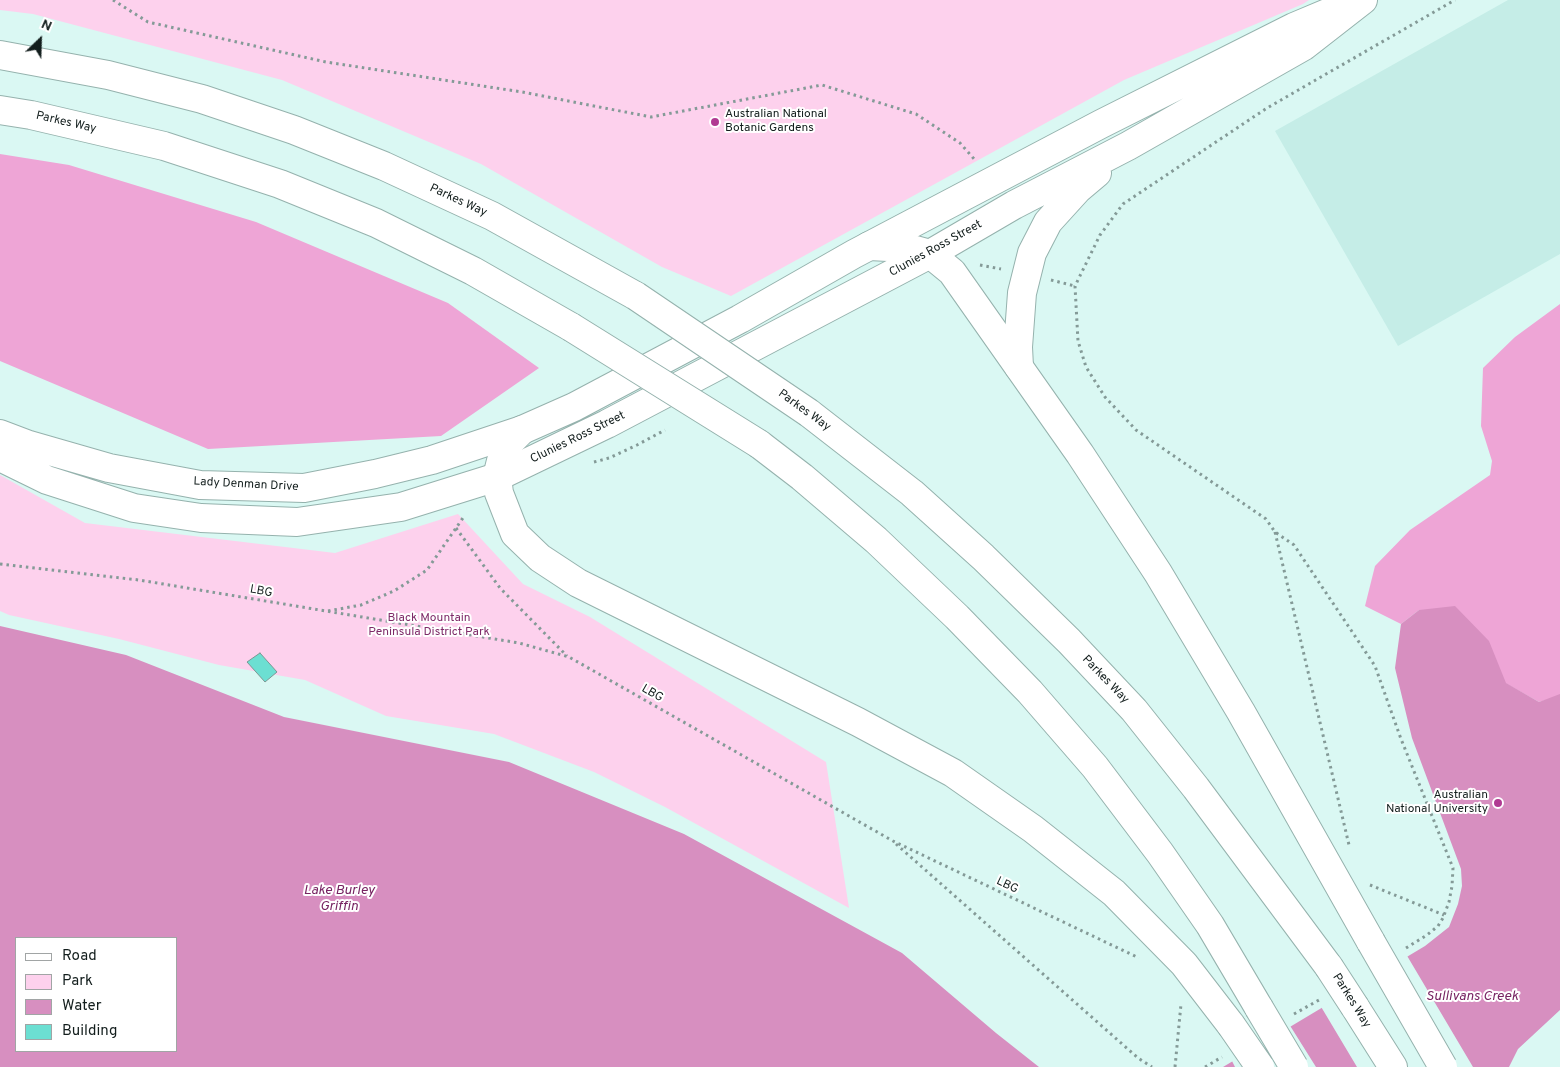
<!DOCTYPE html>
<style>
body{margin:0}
#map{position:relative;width:1560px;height:1067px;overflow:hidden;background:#daf8f3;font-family:Overpass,sans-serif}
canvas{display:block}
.legend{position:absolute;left:15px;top:937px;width:162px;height:115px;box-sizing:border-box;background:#fff;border:1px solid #a1a5a5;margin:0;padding:6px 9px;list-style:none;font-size:15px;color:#131e1d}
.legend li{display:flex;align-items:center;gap:10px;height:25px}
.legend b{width:25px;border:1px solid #a1a5a5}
.north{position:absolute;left:15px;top:15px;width:50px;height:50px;-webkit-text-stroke:4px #fff;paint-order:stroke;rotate:24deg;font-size:14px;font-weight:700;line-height:20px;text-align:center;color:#131e1d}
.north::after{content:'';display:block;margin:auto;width:18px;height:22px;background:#131e1d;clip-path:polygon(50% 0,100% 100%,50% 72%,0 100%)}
</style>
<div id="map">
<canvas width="1560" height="1067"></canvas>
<ul class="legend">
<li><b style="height:6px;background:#fff"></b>Road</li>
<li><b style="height:14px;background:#fdd1ed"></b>Park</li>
<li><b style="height:14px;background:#d78fc0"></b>Water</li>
<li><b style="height:14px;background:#6cdfd2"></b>Building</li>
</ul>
<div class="north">N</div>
</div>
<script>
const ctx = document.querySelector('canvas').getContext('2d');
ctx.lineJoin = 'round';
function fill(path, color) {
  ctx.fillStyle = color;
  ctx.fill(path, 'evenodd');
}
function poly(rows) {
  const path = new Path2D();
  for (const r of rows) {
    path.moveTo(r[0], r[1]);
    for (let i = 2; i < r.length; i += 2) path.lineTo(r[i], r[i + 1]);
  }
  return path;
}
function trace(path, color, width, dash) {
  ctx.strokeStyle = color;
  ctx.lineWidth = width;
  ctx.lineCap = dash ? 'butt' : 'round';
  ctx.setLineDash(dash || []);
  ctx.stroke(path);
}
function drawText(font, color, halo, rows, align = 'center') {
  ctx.font = font + ' Overpass,sans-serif';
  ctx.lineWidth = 4;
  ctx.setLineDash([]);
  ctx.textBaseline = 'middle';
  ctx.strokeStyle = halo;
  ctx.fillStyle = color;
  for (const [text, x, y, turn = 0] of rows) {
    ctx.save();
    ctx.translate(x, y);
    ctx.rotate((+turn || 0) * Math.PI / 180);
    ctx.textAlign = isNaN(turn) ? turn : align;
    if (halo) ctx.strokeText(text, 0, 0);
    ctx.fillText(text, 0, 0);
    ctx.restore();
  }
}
const built = poly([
 [1508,0,1560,0,1560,254,1398,346,1275,131]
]);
const green = poly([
 [0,0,1309,0,1303,4,1124,80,731,296,662,267,481,164,282,80,33,14,0,10],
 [0,475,85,523,335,553,458,514,523,584,590,617,826,762,849,908,665,807,594,772,494,734,386,716,305,680,219,665,119,639,9,615,0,611]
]);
const forest = poly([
 [0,154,69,165,256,222,448,303,539,368,441,436,208,449,0,361],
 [1560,304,1560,696,1539,702,1505,683,1419,610,1401,624,1365,606,1375,566,1410,530,1490,475,1492,461,1481,426,1483,368,1515,337]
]);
const water = poly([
 [1455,606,1489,641,1506,683,1539,702,1560,694,1560,1010,1518,1049,1509,1067,1223,1067,1425,946,1449,927,1458,904,1462,886,1461,869,1412,738,1395,668,1401,624,1419,610],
 [0,626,126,655,284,717,509,762,684,834,902,953,996,1033,1039,1067,0,1067],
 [176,938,176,1051,16,1051,16,938]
]);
const pier = poly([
 [1406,954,1473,1067,1357,1067,1320,1005],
 [1289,1024,1316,1067,1235,1067,1231,1059]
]);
const building = poly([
 [260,653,277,672,265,682,247,662,260,653]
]);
const path = poly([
 [113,0,148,22,326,62,522,92,651,117,822,85,916,114,960,143,975,160],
 [980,265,1001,269],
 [1051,280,1075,286],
 [594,462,609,458,637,445,665,430],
 [456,528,500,588,567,656],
 [1275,532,1349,845],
 [0,564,139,580,519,643,569,657,893,841,1139,958],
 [328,611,361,605,394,591,427,570,465,515],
 [896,844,1138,1058,1152,1067],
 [1370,885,1444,915],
 [1406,948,1427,935,1438,926,1443,918,1449,902,1452,886,1453,868,1401,739,1375,666,1294,545,1275,532,1266,519,1136,430,1105,397,1086,367,1078,341,1075,286,1100,235,1123,204,1267,108,1455,0],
 [1294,1014,1319,1000],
 [1175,1067,1181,1004],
 [1205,1067,1222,1057]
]);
const secondary = poly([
 [1019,367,1018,347,1022,293,1032,253,1048,222,1078,189,1097,173],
 [0,434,29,445,109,468,200,485,304,488,375,474,432,460,522,430,574,407,740,319,854,254,1101,124,1294,27,1332,11],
 [0,457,47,480,134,508,201,518,297,522,401,507,497,477,607,424,930,254,1014,205,1128,146,1304,46,1363,0]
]);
const highway = poly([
 [0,55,108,75,202,99,294,130,384,166,492,216,636,296],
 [0,110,31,115,164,146,280,184,376,223,473,271,571,327],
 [869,246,908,248,930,254,952,272,1080,454,1158,573,1241,712,1371,942],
 [809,413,912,493,983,557,1069,641,1134,710,1196,788,1329,967],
 [522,430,508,444,501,461,497,477,499,493,515,534,540,558,578,583,858,722,953,773,1033,829,1114,893,1184,964,1231,1025],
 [759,444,802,477,876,540,957,617,1030,692,1095,767,1160,853,1210,925,1259,1008],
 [1355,1007,1393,1067]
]);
const highwayBridge = poly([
 [636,296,809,413],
 [571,327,759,444],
 [1371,942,1443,1067],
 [1329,967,1355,1007],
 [1259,1008,1294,1067],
 [1231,1025,1260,1067]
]);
const markers = [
 [715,122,5,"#b03a92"],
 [1498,803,5,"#b03a92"]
];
const poiNames = [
 ["Australian National",725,115],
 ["Botanic Gardens",725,129],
 ["Australian",1488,796,"right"],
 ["National University",1488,810,"right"]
];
const streetNames = [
 ["Parkes Way",66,123,13],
 ["Parkes Way",458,201,25],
 ["Clunies Ross Street",936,249,-29],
 ["Parkes Way",804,411,36],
 ["Clunies Ross Street",578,438,-26],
 ["Lady Denman Drive",246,485,3],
 ["LBG",261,592,10],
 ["Parkes Way",1105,680,46],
 ["LBG",652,694,30],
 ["LBG",1007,886,25],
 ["Parkes Way",1351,1001,58]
];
const parkNames = [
 ["Black Mountain",429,619],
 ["Peninsula District Park",429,633]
];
const waterNames = [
 ["Lake Burley",339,891],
 ["Griffin",339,907],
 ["Sullivans Creek",1472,997]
];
fill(built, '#c5ede7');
fill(green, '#fdd1ed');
fill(forest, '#eea5d6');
fill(water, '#d78fc0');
fill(pier, '#daf8f3');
fill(building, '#6cdfd2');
trace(building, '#7b9793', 1);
trace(secondary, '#95b2ad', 30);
trace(highway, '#95b2ad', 30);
trace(path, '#849a97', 3, [2.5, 4]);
trace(secondary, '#fff', 28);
trace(highway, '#fff', 28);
trace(highwayBridge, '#95b2ad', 30, []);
trace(highwayBridge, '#fff', 28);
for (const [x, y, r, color] of markers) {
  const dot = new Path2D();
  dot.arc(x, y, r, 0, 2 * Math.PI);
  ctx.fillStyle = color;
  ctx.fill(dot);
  trace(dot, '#fff', 2);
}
drawText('12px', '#131e1d', '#fff', poiNames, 'left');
drawText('12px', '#131e1d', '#fff', streetNames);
drawText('12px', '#7e2a68', '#fff', parkNames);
drawText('italic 14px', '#772462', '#fff', waterNames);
</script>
